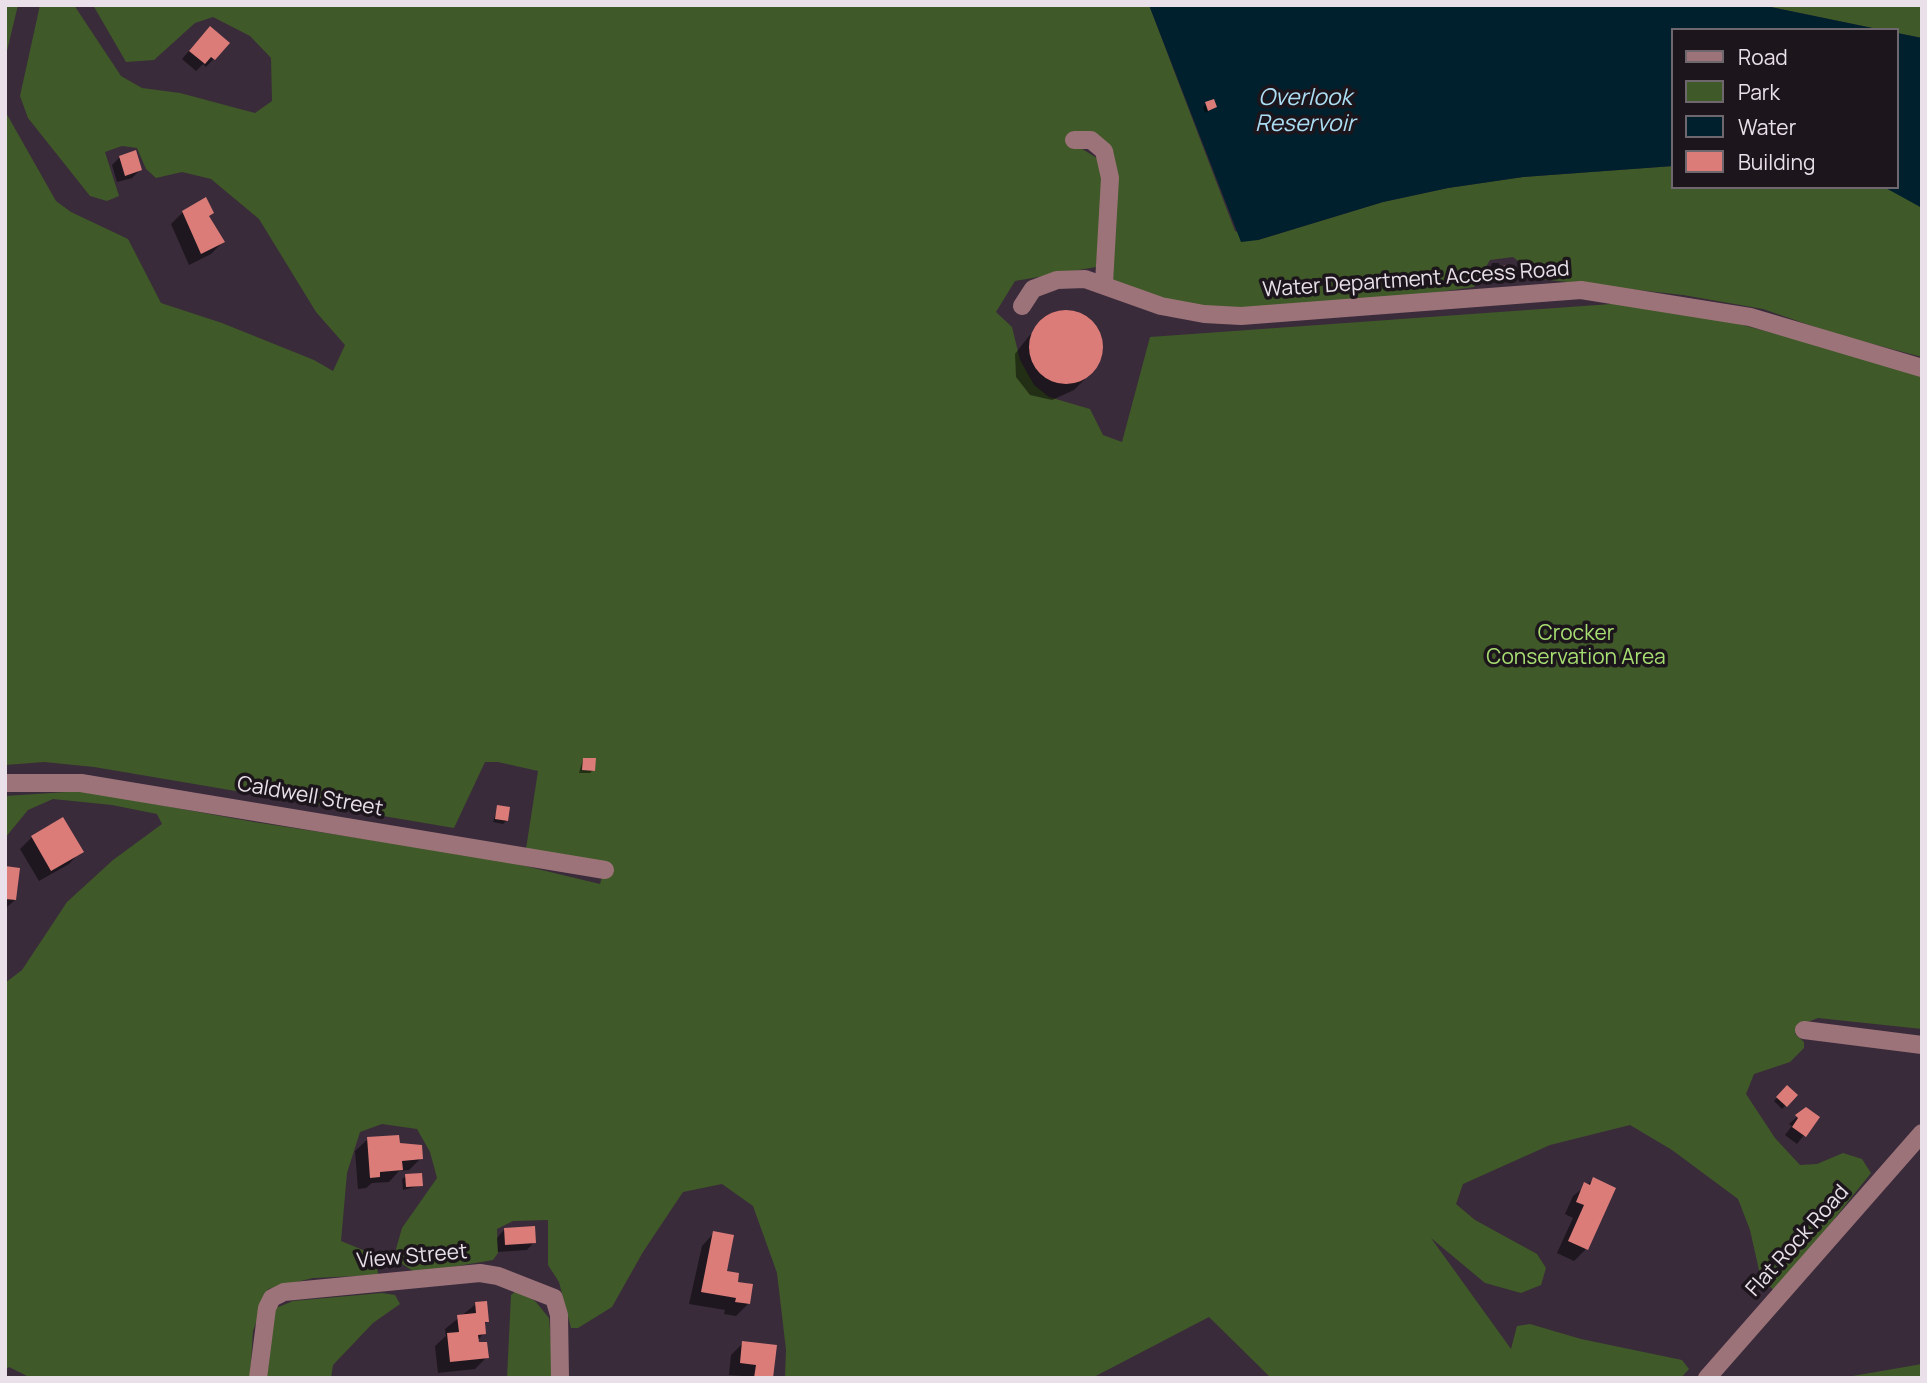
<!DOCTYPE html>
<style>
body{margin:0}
#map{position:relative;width:1927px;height:1383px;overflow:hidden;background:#392b3a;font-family:Manrope,sans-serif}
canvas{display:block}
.frame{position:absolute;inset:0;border:7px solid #e9e0ea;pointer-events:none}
.legend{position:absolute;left:1671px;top:28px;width:228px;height:161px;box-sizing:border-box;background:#1c161c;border:2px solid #6e676e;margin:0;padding:9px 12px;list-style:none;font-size:21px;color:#e9e0ea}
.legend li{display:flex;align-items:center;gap:14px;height:35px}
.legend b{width:35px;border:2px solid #6e676e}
</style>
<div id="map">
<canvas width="1927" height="1383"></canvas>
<div class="frame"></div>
<ul class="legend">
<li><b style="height:9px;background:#9d737a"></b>Road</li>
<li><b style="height:19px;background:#405928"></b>Park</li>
<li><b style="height:19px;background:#00202d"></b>Water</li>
<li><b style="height:19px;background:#dc7c79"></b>Building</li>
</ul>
</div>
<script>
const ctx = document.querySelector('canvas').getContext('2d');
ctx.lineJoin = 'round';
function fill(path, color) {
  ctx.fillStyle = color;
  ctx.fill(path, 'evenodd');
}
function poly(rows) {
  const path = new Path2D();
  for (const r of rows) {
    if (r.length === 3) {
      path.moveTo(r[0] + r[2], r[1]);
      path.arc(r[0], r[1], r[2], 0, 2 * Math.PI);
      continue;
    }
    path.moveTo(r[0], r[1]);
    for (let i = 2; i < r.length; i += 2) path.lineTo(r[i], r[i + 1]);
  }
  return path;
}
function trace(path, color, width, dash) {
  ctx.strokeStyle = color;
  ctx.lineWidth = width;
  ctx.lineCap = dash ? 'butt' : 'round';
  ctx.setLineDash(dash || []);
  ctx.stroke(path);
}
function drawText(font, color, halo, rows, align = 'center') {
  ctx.font = font + ' Manrope,sans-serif';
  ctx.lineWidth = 7;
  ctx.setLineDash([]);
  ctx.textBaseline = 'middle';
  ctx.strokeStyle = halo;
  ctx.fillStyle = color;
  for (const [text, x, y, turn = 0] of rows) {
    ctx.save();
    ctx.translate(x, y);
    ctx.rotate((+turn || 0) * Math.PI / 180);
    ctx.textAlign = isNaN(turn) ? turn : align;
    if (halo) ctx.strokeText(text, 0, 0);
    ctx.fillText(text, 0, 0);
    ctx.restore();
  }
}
const green = poly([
 [5,5,18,5,5,59],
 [40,5,74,5,121,76,142,88,180,93,255,113,272,101,271,58,250,36,213,17,195,23,154,60,126,62,93,5,1149,5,1235,231,1258,240,1383,202,1448,188,1523,177,1673,166,1673,187,1884,187,1908,199,1922,208,1922,357,1835,334,1763,309,1683,295,1540,279,1513,257,1490,260,1474,287,1369,302,1226,313,1162,301,1107,278,1107,143,1079,147,1100,160,1105,170,1096,267,1015,281,996,312,1012,327,1020,360,1034,385,1049,397,1090,409,1103,435,1122,442,1150,337,1653,301,1922,373,1922,1029,1818,1018,1800,1025,1795,1034,1804,1042,1804,1048,1790,1062,1754,1074,1746,1094,1775,1138,1800,1165,1817,1164,1843,1153,1862,1159,1871,1173,1776,1292,1761,1279,1750,1230,1738,1199,1672,1150,1630,1125,1550,1145,1463,1184,1456,1204,1475,1220,1537,1254,1546,1268,1541,1285,1521,1293,1485,1283,1431,1238,1511,1349,1517,1326,1530,1324,1581,1339,1682,1360,1689,1369,1681,1378,1271,1378,1209,1317,1092,1378,785,1378,786,1350,777,1273,753,1206,722,1184,683,1192,643,1252,612,1307,578,1328,571,1328,559,1282,548,1265,548,1220,513,1221,497,1229,498,1253,493,1260,416,1273,402,1264,396,1249,402,1228,437,1178,430,1152,417,1129,382,1124,360,1132,347,1173,341,1241,363,1250,377,1263,378,1275,313,1278,268,1289,253,1331,250,1378,31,1378,9,1367,5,1370,5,983,22,970,67,902,113,860,162,824,157,814,112,805,53,799,28,810,5,838,5,796,82,791,254,822,496,859,600,884,605,865,526,849,538,771,498,762,485,762,454,828,94,767,44,762,5,765,5,111,56,201,71,212,128,239,161,303,222,323,314,360,333,371,345,345,316,312,259,219,211,179,182,172,156,178,146,169,137,148,122,146,105,152,119,196,107,201,90,196,28,118,20,96],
 [1761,5,1922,5,1922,38,1897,33,1897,30,1882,30],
 [518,1289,536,1302,549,1318,554,1378,507,1378,511,1295],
 [382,1293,395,1295,400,1304,373,1323,333,1365,331,1378,264,1378,266,1339,276,1308,293,1301],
 [1922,1364,1922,1378,1841,1378]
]);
const water = poly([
 [1149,5,1761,5,1882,30,1673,30,1673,166,1523,177,1448,188,1383,202,1258,240,1241,242],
 [1897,33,1922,38,1922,208,1884,187,1897,187]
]);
const shadow = poly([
 [202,36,228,43,206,67,203,64,196,71,182,59],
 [1206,104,1215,107,1205,113,1203,107],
 [120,157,140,170,132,178,117,182,112,165],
 [183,212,223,242,211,254,189,265,171,224],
 [1492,263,1499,263,1500,271,1503,268,1510,275,1500,279,1499,268,1489,272],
 [1056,313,1079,314,1097,329,1101,352,1091,373,1074,390,1052,400,1030,395,1016,377,1015,354,1029,336],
 [583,759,593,770,590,773,579,773],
 [498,807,507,820,503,824,493,822],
 [32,837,81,851,69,864,39,881,20,849],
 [5,868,15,900,7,907,5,907],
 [1787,1087,1795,1096,1782,1109,1774,1101],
 [1806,1109,1818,1117,1797,1144,1785,1135,1792,1126,1789,1124],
 [368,1139,398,1144,421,1158,409,1170,399,1171,389,1182,372,1183,366,1188,358,1189,355,1151],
 [406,1176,422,1185,403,1190,402,1179],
 [1593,1180,1586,1249,1574,1261,1557,1253,1573,1218,1565,1214,1573,1196],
 [504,1230,534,1242,527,1250,498,1252,497,1238],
 [714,1233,725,1273,748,1304,736,1316,724,1314,725,1310,689,1304,702,1246],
 [476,1304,488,1321,483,1325,484,1333,477,1341,487,1357,475,1369,438,1373,435,1346,446,1336,445,1329],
 [743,1343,771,1378,729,1375,731,1355]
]);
const building = poly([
 [210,26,230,43,215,60,211,57,205,64,189,51],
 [1214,99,1217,107,1208,111,1205,102],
 [136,150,142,170,125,176,119,156],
 [206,197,214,213,209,216,225,242,201,254,182,211],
 [1511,265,1512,275,1503,276,1502,266],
 [1066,347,37],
 [583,758,596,758,595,771,582,770],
 [497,805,510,807,508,821,495,819],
 [63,817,84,852,51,871,31,836],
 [5,866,20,868,16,900,5,899],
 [1787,1085,1798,1095,1787,1107,1776,1097],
 [1806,1107,1820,1117,1806,1137,1792,1127,1798,1118,1795,1115],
 [399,1135,400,1143,422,1145,423,1159,402,1161,403,1170,380,1172,380,1177,370,1178,367,1137],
 [422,1173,423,1186,406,1187,405,1174],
 [1593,1177,1616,1188,1588,1250,1568,1241,1584,1205,1576,1202,1584,1182,1590,1185],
 [535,1226,536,1243,505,1245,504,1228],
 [713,1231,734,1235,727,1271,739,1273,738,1282,753,1284,750,1304,735,1302,736,1298,701,1292],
 [487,1301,489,1322,485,1322,486,1334,478,1335,479,1342,487,1342,489,1358,450,1362,447,1333,459,1332,457,1315,476,1313,475,1302],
 [742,1341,777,1345,773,1378,754,1378,756,1365,740,1363]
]);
const minor = poly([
 [1074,140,1091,140,1104,151,1110,178,1104,283],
 [1022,306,1033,289,1057,280,1085,279,1161,306,1204,314,1241,316,1581,290,1750,317,1922,368],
 [5,783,81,783,605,870],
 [1804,1030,1922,1045],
 [258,1378,267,1308,272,1298,284,1292,480,1273,498,1276,554,1298,559,1315,560,1378],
 [1707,1378,1922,1133]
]);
const streetNames = [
 ["Water Department Access Road",1416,280,-4],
 ["Caldwell Street",310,797,10],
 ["Flat Rock Road",1798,1241,-48],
 ["View Street",412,1257,-5]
];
const parkNames = [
 ["Crocker",1576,634],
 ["Conservation Area",1576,658]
];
const waterNames = [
 ["Overlook",1305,99],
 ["Reservoir",1305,125]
];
fill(green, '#405928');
fill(water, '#00202d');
fill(shadow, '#0007');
fill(building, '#dc7c79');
trace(minor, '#9d737a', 18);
drawText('21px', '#e9e0ea', '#1c161c', streetNames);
drawText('21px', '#a7de72', '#1c161c', parkNames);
drawText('italic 23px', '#abddf3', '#1c161c', waterNames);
</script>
